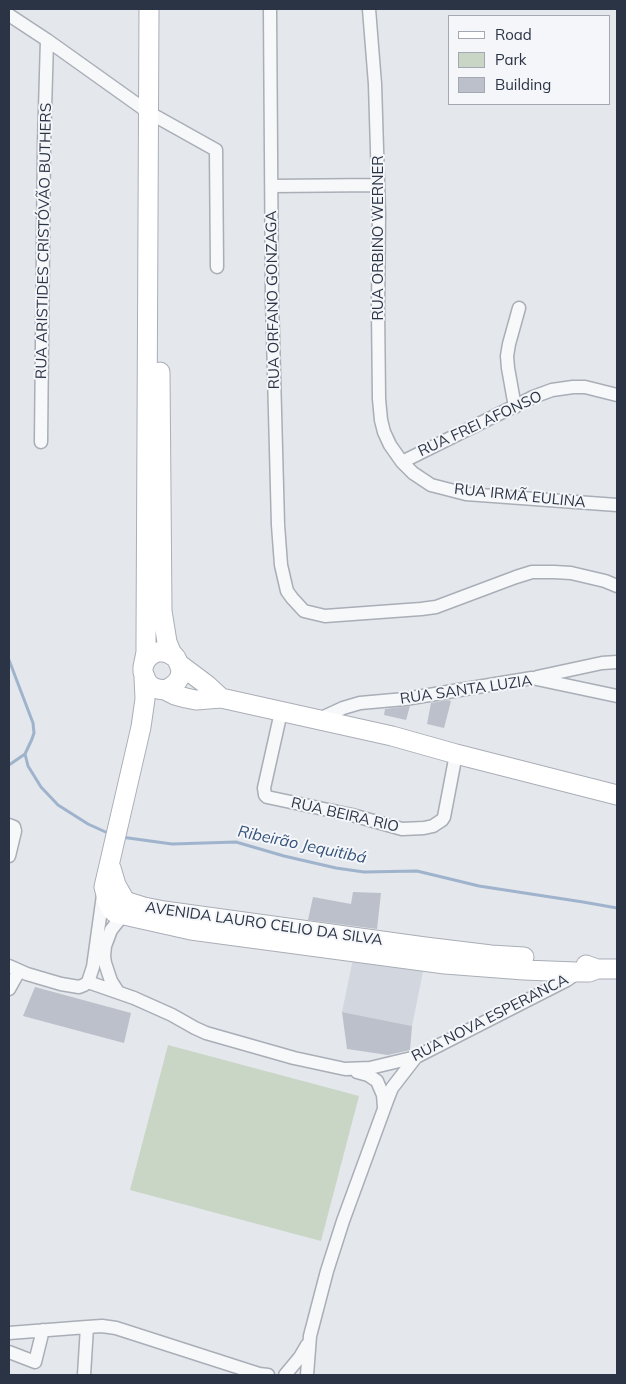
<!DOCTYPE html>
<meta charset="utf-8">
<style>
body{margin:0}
#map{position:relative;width:626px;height:1384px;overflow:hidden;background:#e4e7ec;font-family:Mulish,sans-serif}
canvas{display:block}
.frame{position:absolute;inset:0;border:10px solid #2b3445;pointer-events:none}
.legend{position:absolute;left:448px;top:15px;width:162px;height:90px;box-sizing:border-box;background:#f4f6f9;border:1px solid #a4a8b1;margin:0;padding:6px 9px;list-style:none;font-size:15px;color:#2b3445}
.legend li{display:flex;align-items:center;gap:10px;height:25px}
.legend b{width:25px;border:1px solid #a4a8b1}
</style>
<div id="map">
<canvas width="626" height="1384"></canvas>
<div class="frame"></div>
<ul class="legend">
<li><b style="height:6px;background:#fff"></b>Road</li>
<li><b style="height:14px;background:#c9d6c5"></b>Park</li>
<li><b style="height:14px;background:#bbc0ca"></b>Building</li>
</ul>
</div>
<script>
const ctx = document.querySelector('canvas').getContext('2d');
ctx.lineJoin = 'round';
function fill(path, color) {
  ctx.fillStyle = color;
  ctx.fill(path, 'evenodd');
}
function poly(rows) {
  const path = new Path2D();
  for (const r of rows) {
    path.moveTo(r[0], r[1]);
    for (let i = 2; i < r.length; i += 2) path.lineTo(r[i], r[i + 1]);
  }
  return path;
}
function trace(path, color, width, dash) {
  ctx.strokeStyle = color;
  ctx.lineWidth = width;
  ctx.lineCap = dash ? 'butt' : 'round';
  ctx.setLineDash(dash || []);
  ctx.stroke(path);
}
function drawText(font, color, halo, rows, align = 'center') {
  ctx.font = font + ' Mulish,sans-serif';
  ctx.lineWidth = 4;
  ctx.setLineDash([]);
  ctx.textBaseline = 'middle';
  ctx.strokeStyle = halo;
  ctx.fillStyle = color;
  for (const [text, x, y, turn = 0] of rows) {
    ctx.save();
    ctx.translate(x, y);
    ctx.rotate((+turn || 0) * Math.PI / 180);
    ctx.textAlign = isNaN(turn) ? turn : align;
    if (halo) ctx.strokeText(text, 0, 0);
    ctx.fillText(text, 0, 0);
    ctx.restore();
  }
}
const built = poly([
 [353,959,424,967,412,1026,342,1012]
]);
const green = poly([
 [168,1045,359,1096,321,1241,130,1190]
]);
const stream = poly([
 [9,660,33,723,34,733,32,739,25,754,28,766,41,787,58,805,88,824,110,834],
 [9,765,25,754],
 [121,837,172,844,236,842,284,856,336,868,364,872,417,871,479,886,583,902,617,908]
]);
const building = poly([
 [447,700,451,701,444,728,427,724,431,703],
 [410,706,406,720,384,715,385,709],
 [353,892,381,893,377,929,308,920,313,897,351,904],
 [35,987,131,1013,124,1043,23,1016],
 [342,1012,412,1026,410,1050,388,1055,347,1049]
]);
const street = poly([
 [270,9,272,299,278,525,281,565,287,591,292,598,304,611,325,616,421,609,436,607,516,577,532,572,554,572,571,573,605,581,617,586],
 [369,9,375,84,379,215,378,309,379,399,381,420,384,432,390,445,402,462,413,473,431,485,466,494,617,505],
 [9,15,47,40,148,112,216,150,217,267],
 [272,186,378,185],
 [515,407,508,368,507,356,509,344,519,308],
 [41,442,44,144,47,40],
 [402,462,533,397,552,390,573,387,585,387,617,395],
 [537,677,602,663,617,662],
 [281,712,264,788,265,795,267,797,352,815,402,829,424,828,433,826,442,820,444,817,456,754],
 [317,720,343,708,360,703,405,699,532,678,617,696],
 [9,825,14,827,15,831,9,856],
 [9,966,27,974,61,984,79,987,84,985,88,982,93,967,103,895],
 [88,982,134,998,172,1015,195,1028,206,1033,294,1058,345,1069,370,1068,416,1057,567,980,574,975,577,969],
 [9,989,19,971],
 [118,992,111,981,105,963,104,956,105,946,111,930,126,911],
 [357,1072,368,1075,377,1081,383,1095,384,1107],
 [9,1333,87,1327,102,1326,116,1328,259,1374,268,1375],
 [9,1352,35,1362,43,1330],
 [84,1375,87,1327],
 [285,1375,300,1357,307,1345],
 [307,1375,310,1336,327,1271,343,1221,388,1098,392,1088,416,1057]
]);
const secondary = poly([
 [160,372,162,611,167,642,171,652,176,658],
 [179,664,207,685,221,698],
 [143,667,146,660,151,655,157,652,164,652,170,654,176,658,179,664,181,670,180,677,176,683,171,687,165,690,158,689,152,687,147,682,143,672,143,667,146,652,146,639,149,9],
 [144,677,145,699,141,727,104,887,108,903,112,910,115,913,191,930,445,964,524,970,576,972,589,972,597,969],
 [165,690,175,695,186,698,196,700,221,698,392,736,456,754,617,795],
 [111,868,116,885,124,899,128,902,144,907,164,911,425,947,491,955,524,957],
 [586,965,597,969,617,969]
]);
const streetNames = [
 ["RUA ORBINO WERNER",378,238,-90],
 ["RUA ARISTIDES CRISTÓVÃO BUTHERS",44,241,-89],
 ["RUA ORFANO GONZAGA",273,300,-91],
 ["RUA FREI AFONSO",480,424,-25],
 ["RUA IRMÃ EULINA",520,496,6],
 ["RUA SANTA LUZIA",466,690,-8],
 ["RUA BEIRA RIO",345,815,13],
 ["AVENIDA LAURO CELIO DA SILVA",264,924,8],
 ["RUA NOVA ESPERANCA",490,1018,-27]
];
const waterNames = [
 ["Ribeirão Jequitibá",302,845,12]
];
fill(built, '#d2d6de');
fill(green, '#c9d6c5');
trace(stream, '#9fb4cc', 3);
fill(building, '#bbc0ca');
trace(street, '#a9aeb7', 15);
trace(secondary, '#a9aeb7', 21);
trace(street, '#f7f8fa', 12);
trace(secondary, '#fff', 19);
drawText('15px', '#2b3445', '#f4f6f9', streetNames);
drawText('italic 16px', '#34527a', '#f4f6f9', waterNames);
</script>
